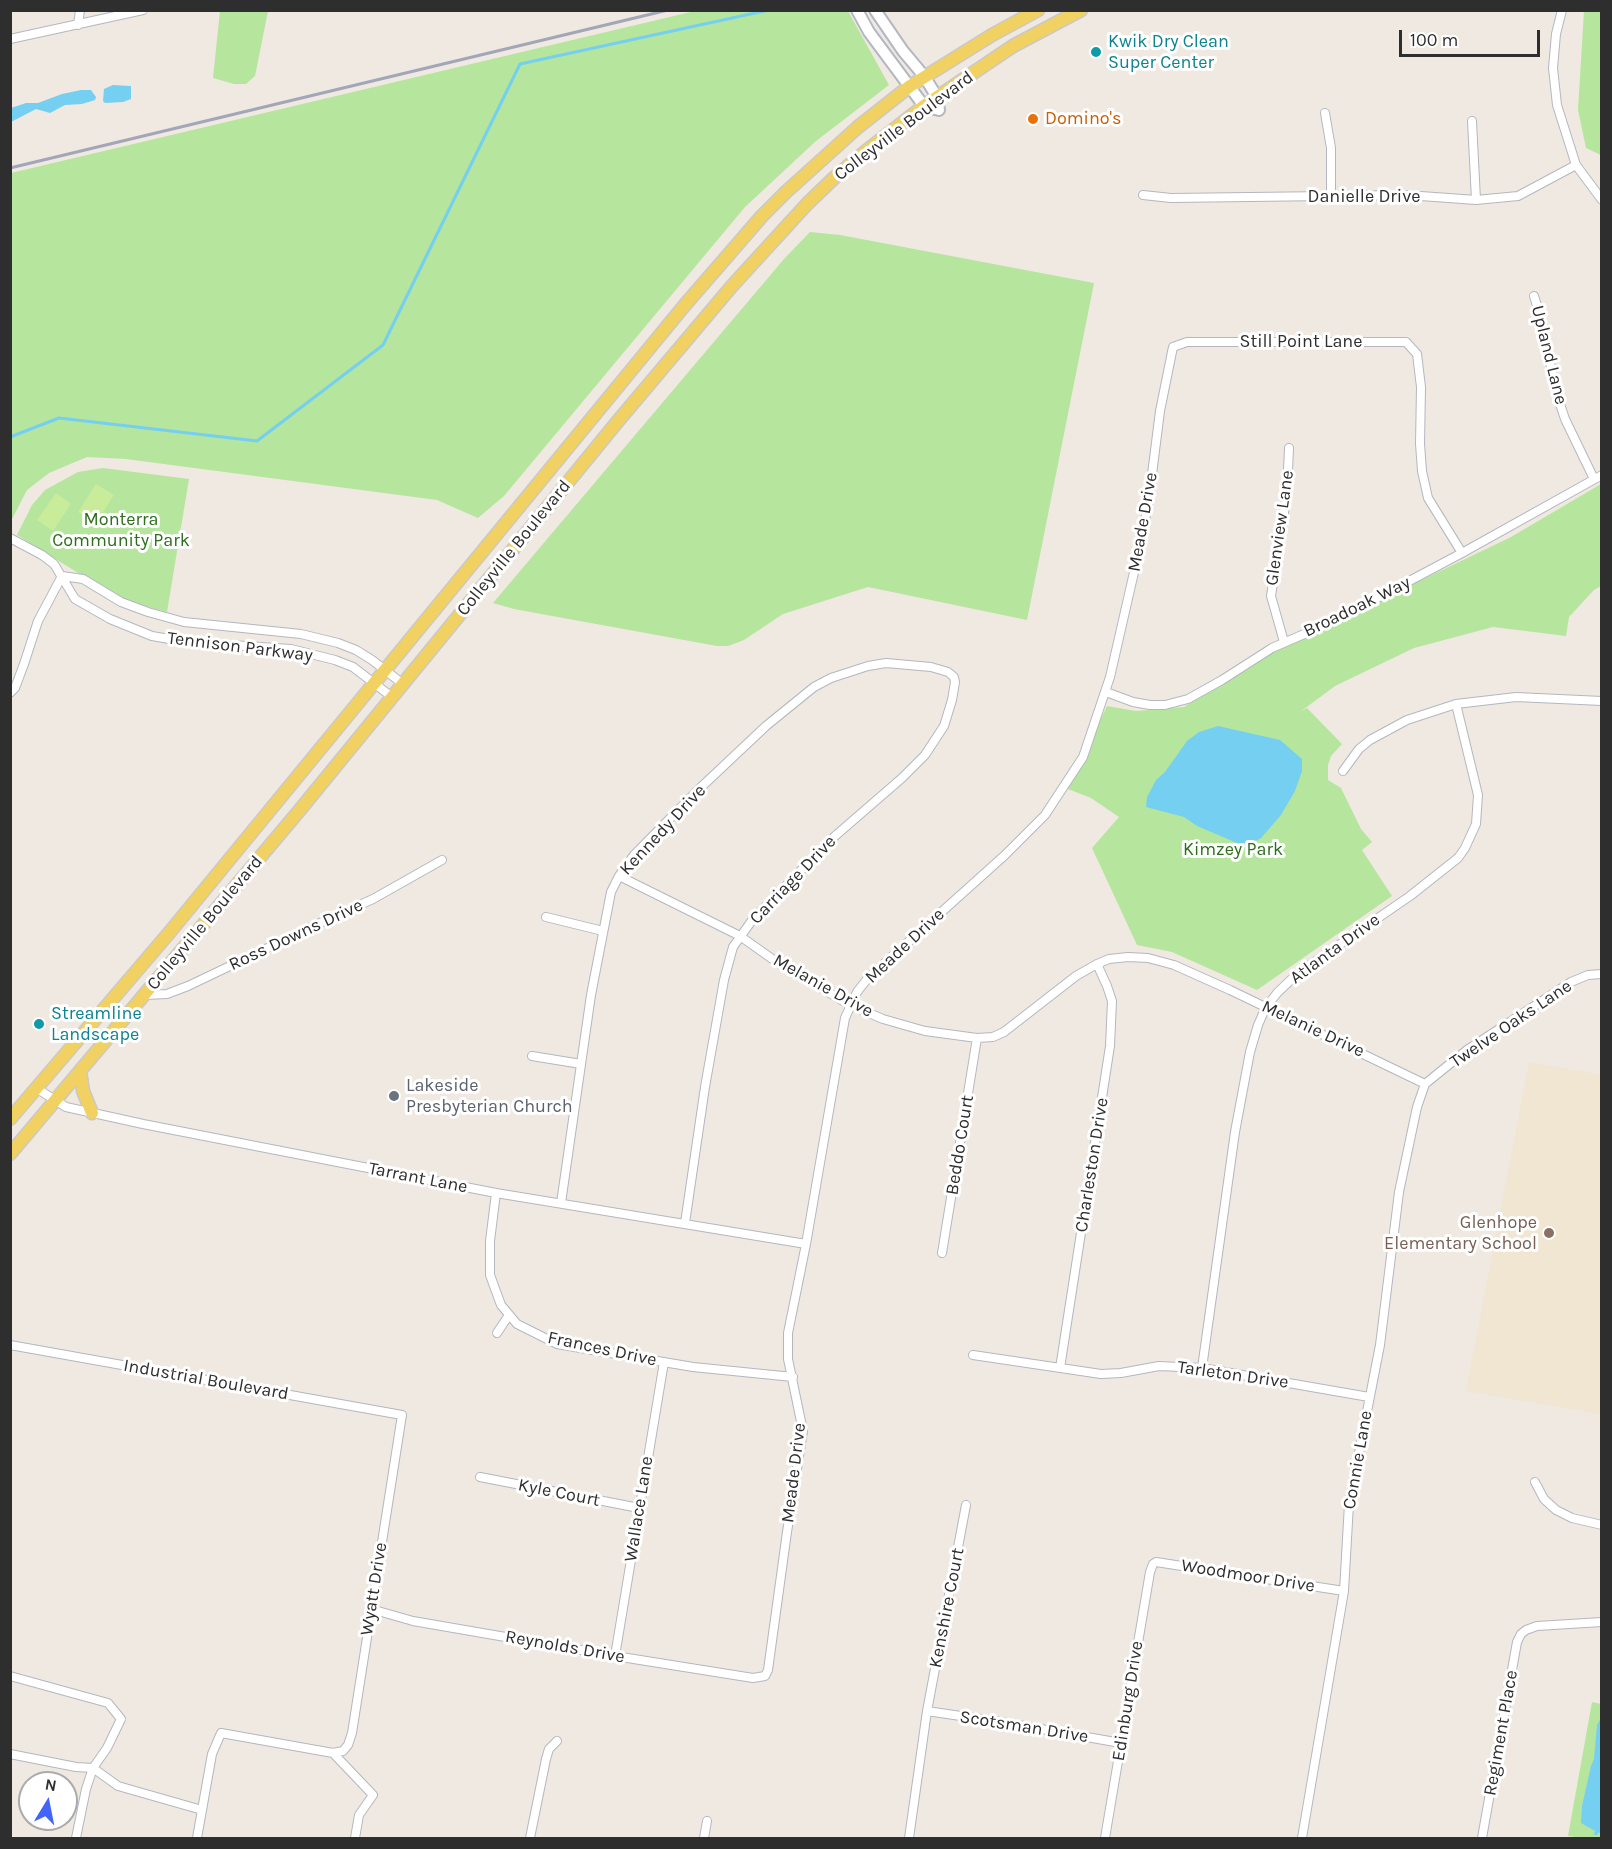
<!DOCTYPE html>
<style>
body{margin:0}
#map{position:relative;width:1612px;height:1849px;overflow:hidden;background:#efe9e1;font-family:Karla,sans-serif}
canvas{display:block}
.frame{position:absolute;inset:0;border:12px solid #2e2e2e;pointer-events:none}
.north{position:absolute;left:18px;top:1771px;width:60px;height:60px;box-sizing:border-box;background:#fff;border:2px solid #ababab;border-radius:50%;rotate:10deg;font-size:16px;font-weight:700;line-height:24px;text-align:center;color:#2e2e2e}
.north::after{content:'';display:block;margin:auto;width:21px;height:27px;background:#4264fb;clip-path:polygon(50% 0,100% 100%,50% 72%,0 100%)}
.scale{position:absolute;left:1399px;top:30px;width:141px;height:27px;box-sizing:border-box;border:3px solid #2e2e2e;border-top:0;padding-left:8px;font-size:18px;line-height:21px;white-space:nowrap;color:#2e2e2e;-webkit-text-stroke:4px #fff;paint-order:stroke}
</style>
<div id="map">
<canvas width="1612" height="1849"></canvas>
<div class="frame"></div>
<div class="north">N</div>
<div class="scale">100 m</div>
</div>
<script>
const ctx = document.querySelector('canvas').getContext('2d');
ctx.lineJoin = 'round';
function fill(path, color) {
  ctx.fillStyle = color;
  ctx.fill(path, 'evenodd');
}
function poly(rows) {
  const path = new Path2D();
  for (const r of rows) {
    path.moveTo(r[0], r[1]);
    for (let i = 2; i < r.length; i += 2) path.lineTo(r[i], r[i + 1]);
  }
  return path;
}
function trace(path, color, width, dash) {
  ctx.strokeStyle = color;
  ctx.lineWidth = width;
  ctx.lineCap = dash ? 'butt' : 'round';
  ctx.setLineDash(dash || []);
  ctx.stroke(path);
}
function drawText(font, color, halo, rows, align = 'center') {
  ctx.font = font + ' Karla,sans-serif';
  ctx.lineWidth = 6;
  ctx.setLineDash([]);
  ctx.textBaseline = 'middle';
  ctx.strokeStyle = halo;
  ctx.fillStyle = color;
  for (const [text, x, y, turn = 0] of rows) {
    ctx.save();
    ctx.translate(x, y);
    ctx.rotate((+turn || 0) * Math.PI / 180);
    ctx.textAlign = isNaN(turn) ? turn : align;
    if (halo) ctx.strokeText(text, 0, 0);
    ctx.fillText(text, 0, 0);
    ctx.restore();
  }
}
const education = poly([
 [1529,1062,1601,1075,1601,1414,1466,1391]
]);
const green = poly([
 [220,11,268,11,255,76,246,84,234,84,213,78],
 [695,11,848,11,889,85,816,141,745,207,504,496,478,518,437,500,126,459,87,457,49,473,27,490,11,521,11,173],
 [1584,11,1601,11,1601,155,1586,148,1578,110],
 [810,232,840,235,1094,283,1027,620,868,587,783,614,744,640,728,646,717,646,514,609,493,603,784,259],
 [103,468,189,479,167,612,120,599,17,535,32,505,45,490,78,472],
 [1601,484,1601,586,1594,590,1569,617,1566,636,1493,627,1414,648,1335,686,1300,712,1307,708,1342,744,1331,756,1328,765,1328,780,1341,788,1361,829,1372,842,1362,850,1392,896,1257,990,1172,952,1137,945,1092,848,1119,817,1091,798,1068,789,1107,706,1136,711,1184,707,1251,662,1511,537],
 [1592,1702,1601,1704,1601,1838,1583,1838,1568,1836]
]);
const pitch = poly([
 [96,484,114,495,96,523,78,512],
 [56,493,71,504,53,531,37,520]
]);
const water = poly([
 [113,85,131,86,131,99,123,102,105,103,103,101,104,89],
 [81,90,91,90,96,97,95,100,82,104,65,105,50,113,36,109,11,122,11,108,26,103,38,103,62,94],
 [1218,726,1280,740,1302,759,1302,771,1295,791,1281,815,1261,838,1252,843,1237,843,1197,826,1184,817,1146,807,1147,797,1156,780,1165,772,1187,741,1199,732],
 [1601,1718,1602,1832,1598,1833,1597,1835,1594,1835,1595,1831,1581,1823,1582,1806,1591,1766,1594,1759,1597,1725]
]);
const stream = poly([
 [10,437,59,418,257,441,383,345,520,64,769,10]
]);
const minor = poly([
 [1562,10,1556,34,1553,68,1557,105,1576,165,1602,200],
 [78,25,80,10],
 [10,39,143,10],
 [1325,113,1331,148,1331,197],
 [1472,121,1476,200],
 [1143,195,1171,198,1407,195,1476,200,1518,196,1576,165],
 [1534,296,1541,318,1556,392,1565,419,1594,479],
 [10,538,42,555,54,564,75,599,110,619,152,636,204,645,231,645,291,649,335,660,353,667,392,697],
 [62,576,83,579,121,602,148,612,184,622,301,634,338,643,356,650,372,660,403,684],
 [1284,642,1271,596,1287,493,1289,448],
 [1106,692,1133,702,1150,705,1165,705,1188,699,1222,680,1272,648,1334,621,1462,553,1602,475],
 [10,693,15,688,24,664,38,621,62,576],
 [1343,771,1359,749,1370,740,1407,720,1456,704,1516,697,1602,701],
 [619,876,740,936,778,963,850,1005,883,1019,925,1031,977,1038,993,1037,1004,1032,1076,976,1097,964,1109,959,1128,957,1148,958,1174,965,1230,990,1425,1084],
 [546,917,603,931],
 [145,995,167,994,188,986,320,923,373,899,442,860],
 [532,1056,581,1064],
 [1425,1084,1467,1050,1571,982,1588,975,1602,974],
 [36,1088,66,1107,143,1124,496,1193,806,1244],
 [496,1193,490,1241,490,1275,501,1305,517,1324,557,1344,693,1367,793,1377],
 [561,1203,591,995,611,892,619,876,634,855,698,790,766,726,814,687,831,678,868,666,886,663,931,667,948,672,954,677,955,682,952,700,944,726,925,755,902,778,835,836,753,919,733,947,724,980,705,1087,685,1223],
 [942,1253,977,1038],
 [497,1333,509,1315],
 [10,1345,402,1415,352,1733,348,1745,343,1751,333,1753,221,1733,212,1754,197,1838],
 [973,1355,1101,1374,1121,1373,1159,1366,1202,1368,1369,1397],
 [1060,1368,1110,1046,1112,1001,1107,986,1097,964],
 [1202,1368,1235,1132,1250,1052,1258,1025,1266,1007,1278,992,1298,973,1410,896,1458,858,1465,848,1476,824,1478,795,1456,704],
 [480,1477,639,1508],
 [1535,1482,1544,1499,1556,1510,1572,1518,1602,1525],
 [371,1609,413,1621,615,1656,753,1678,765,1676,768,1670,787,1532,803,1431,788,1359,788,1333,806,1244,845,1018,857,992,868,978,1005,855,1045,815,1083,757,1110,677,1143,533,1150,490,1160,411,1173,347,1187,342,1406,342,1417,354,1421,387,1420,444,1422,471,1428,498,1462,553],
 [615,1656,664,1362],
 [10,1676,108,1703,121,1719,107,1748,93,1768,86,1789,76,1838],
 [927,1711,1001,1722,1121,1743],
 [333,1753,373,1795,359,1815,355,1838],
 [10,1754,76,1767,93,1768,118,1786,202,1810],
 [530,1838,546,1759,549,1749,557,1741],
 [704,1838,707,1821],
 [909,1838,927,1711,966,1505],
 [1105,1838,1150,1572,1153,1564,1156,1562,1344,1591],
 [1302,1838,1344,1591,1349,1504,1380,1345,1399,1192,1417,1107,1425,1084],
 [1482,1838,1517,1642,1521,1634,1526,1630,1537,1626,1602,1622]
]);
const secondary = poly([
 [857,10,869,32,924,106,939,110,937,97,924,76,903,51,875,10]
]);
const primary = poly([
 [80,1071,83,1091,92,1113],
 [10,1119,169,933,684,306,762,216,786,192,858,127,910,86,992,35,1038,10],
 [10,1154,299,811,618,421,732,286,807,204,834,178,865,152,924,106,1013,46,1081,10]
]);
const rail = poly([
 [10,168,668,10]
]);
const markers = [
 [1096,52,6,"#0f9aa8"],
 [1033,119,6,"#e8710a"],
 [39,1024,6,"#0f9aa8"],
 [394,1096,6,"#6b7280"],
 [1549,1233,6,"#8d6e63"]
];
const cultureNames = [
 ["Kwik Dry Clean",1108,42],
 ["Super Center",1108,63],
 ["Streamline",51,1014],
 ["Landscape",51,1035]
];
const foodNames = [
 ["Domino's",1045,119]
];
const streetNames = [
 ["Colleyville Boulevard",904,126,-37],
 ["Danielle Drive",1364,197],
 ["Still Point Lane",1301,342],
 ["Upland Lane",1549,355,76],
 ["Meade Drive",1143,522,-80],
 ["Glenview Lane",1280,528,-82],
 ["Colleyville Boulevard",514,548,-51],
 ["Broadoak Way",1357,607,-26],
 ["Tennison Parkway",240,647,7],
 ["Kennedy Drive",663,830,-47],
 ["Carriage Drive",793,880,-46],
 ["Colleyville Boulevard",205,923,-50],
 ["Ross Downs Drive",296,935,-25],
 ["Meade Drive",905,946,-43],
 ["Atlanta Drive",1335,949,-36],
 ["Melanie Drive",823,986,29],
 ["Twelve Oaks Lane",1511,1024,-34],
 ["Melanie Drive",1313,1029,25],
 ["Beddo Court",960,1145,-81],
 ["Charleston Drive",1092,1165,-81],
 ["Tarrant Lane",418,1178,11],
 ["Frances Drive",602,1349,12],
 ["Tarleton Drive",1233,1375,8],
 ["Industrial Boulevard",206,1380,10],
 ["Connie Lane",1358,1460,-80],
 ["Meade Drive",794,1473,-83],
 ["Kyle Court",559,1493,11],
 ["Wallace Lane",639,1509,-81],
 ["Woodmoor Drive",1248,1576,9],
 ["Wyatt Drive",374,1589,-81],
 ["Kenshire Court",947,1608,-79],
 ["Reynolds Drive",565,1647,10],
 ["Edinburg Drive",1128,1701,-81],
 ["Scotsman Drive",1024,1727,9],
 ["Regiment Place",1501,1733,-80]
];
const parkNames = [
 ["Monterra",121,520],
 ["Community Park",121,541],
 ["Kimzey Park",1233,850]
];
const worshipNames = [
 ["Lakeside",406,1086],
 ["Presbyterian Church",406,1107]
];
const educationNames = [
 ["Glenhope",1537,1223],
 ["Elementary School",1537,1244]
];
fill(education, '#f0e6d1');
fill(green, '#b6e59e');
fill(pitch, '#c9ec9a');
fill(water, '#75cff0');
trace(stream, '#75cff0', 3);
trace(minor, '#b4b7c1', 10);
trace(secondary, '#b4b7c1', 14);
trace(primary, '#c9c9c9', 15);
trace(minor, '#fff', 8);
trace(secondary, '#fff', 10);
trace(primary, '#f2d163', 12);
trace(rail, '#a3a6b8', 3);
for (const [x, y, r, color] of markers) {
  const dot = new Path2D();
  dot.arc(x, y, r, 0, 2 * Math.PI);
  ctx.fillStyle = color;
  ctx.fill(dot);
  trace(dot, '#fff', 2);
}
drawText('18px', '#0d838f', '#fff', cultureNames, 'left');
drawText('18px', '#c56008', '#fff', foodNames, 'left');
drawText('18px', '#2e2e2e', '#fff', streetNames);
drawText('18px', '#2c6e1b', '#fff', parkNames);
drawText('18px', '#5b616d', '#fff', worshipNames, 'left');
drawText('18px', '#785e54', '#fff', educationNames, 'right');
</script>
